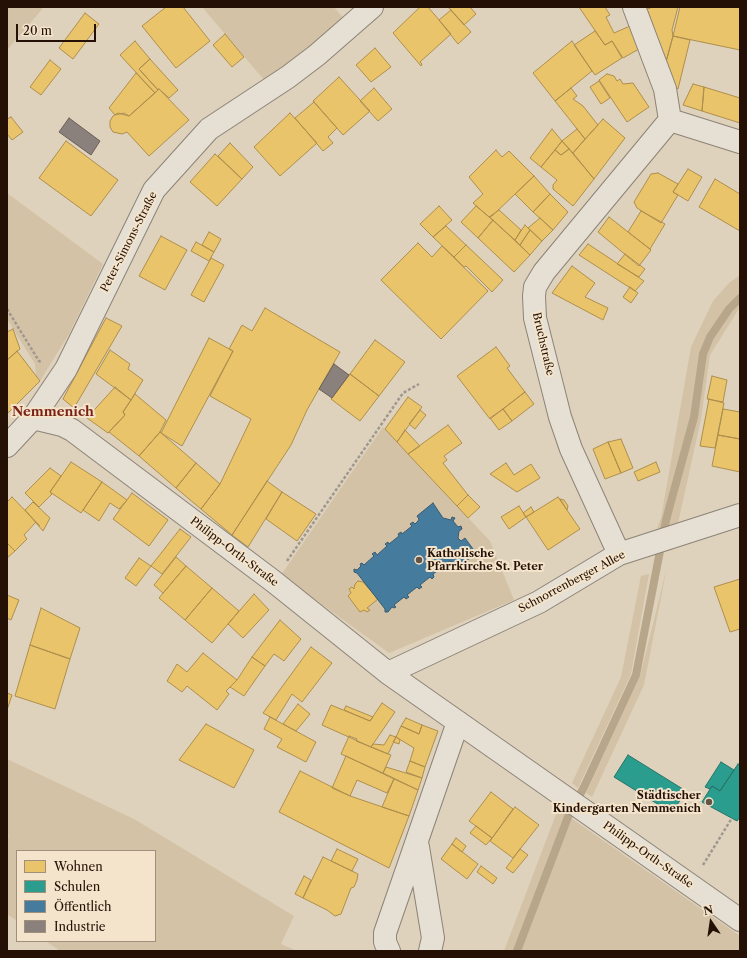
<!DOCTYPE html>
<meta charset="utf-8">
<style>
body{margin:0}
#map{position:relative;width:747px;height:958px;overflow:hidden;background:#ded2bd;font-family:"Libre Caslon Text",serif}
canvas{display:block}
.frame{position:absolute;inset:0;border:8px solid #241005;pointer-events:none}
.legend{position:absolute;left:16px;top:850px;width:140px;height:92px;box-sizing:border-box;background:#f3e4cb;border:1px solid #a08f7c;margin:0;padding:5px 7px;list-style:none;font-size:12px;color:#241005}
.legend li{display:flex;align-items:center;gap:8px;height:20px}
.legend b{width:20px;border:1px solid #a08f7c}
.north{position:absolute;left:691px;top:902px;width:40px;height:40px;-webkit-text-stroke:3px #f3e4cb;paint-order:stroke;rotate:347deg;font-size:11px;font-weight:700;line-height:16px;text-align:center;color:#241005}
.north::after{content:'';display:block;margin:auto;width:14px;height:18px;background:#241005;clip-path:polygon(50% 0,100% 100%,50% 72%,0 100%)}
.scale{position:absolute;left:16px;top:24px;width:80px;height:18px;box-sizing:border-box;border:2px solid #241005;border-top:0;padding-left:5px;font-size:12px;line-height:14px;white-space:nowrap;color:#241005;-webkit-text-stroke:3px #f3e4cb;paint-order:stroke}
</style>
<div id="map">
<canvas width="747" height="958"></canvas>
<div class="frame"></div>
<ul class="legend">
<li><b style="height:11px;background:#e9c46a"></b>Wohnen</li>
<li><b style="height:11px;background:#2a9d8f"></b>Schulen</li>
<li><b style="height:11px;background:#457b9d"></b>Öffentlich</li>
<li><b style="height:11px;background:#8a817c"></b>Industrie</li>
</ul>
<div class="north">N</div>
<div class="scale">20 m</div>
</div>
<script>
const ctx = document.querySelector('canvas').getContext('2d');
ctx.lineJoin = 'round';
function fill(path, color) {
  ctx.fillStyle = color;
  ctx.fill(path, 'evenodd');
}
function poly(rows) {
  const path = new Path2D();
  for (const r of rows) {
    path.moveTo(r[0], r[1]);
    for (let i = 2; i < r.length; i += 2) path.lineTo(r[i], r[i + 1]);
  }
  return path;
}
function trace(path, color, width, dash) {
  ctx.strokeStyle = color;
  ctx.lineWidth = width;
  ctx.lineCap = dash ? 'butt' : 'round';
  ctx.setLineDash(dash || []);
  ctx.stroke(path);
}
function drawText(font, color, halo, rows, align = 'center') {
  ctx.font = font + ' "Libre Caslon Text",serif';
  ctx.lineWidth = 4;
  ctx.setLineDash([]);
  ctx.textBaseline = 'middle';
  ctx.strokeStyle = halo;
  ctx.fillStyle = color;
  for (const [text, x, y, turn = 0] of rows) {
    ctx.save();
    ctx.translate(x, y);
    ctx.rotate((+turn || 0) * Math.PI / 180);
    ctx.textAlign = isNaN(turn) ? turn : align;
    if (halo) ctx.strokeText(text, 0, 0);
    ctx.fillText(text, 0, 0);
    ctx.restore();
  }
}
const green = poly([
 [7,7,44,7,7,50],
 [202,7,334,7,344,19,265,81],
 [7,193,103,264,69,334,40,381,36,376,35,364,7,319],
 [740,275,740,307,710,355,701,419,677,528,655,534,661,518,691,347,713,301,729,283],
 [383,427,490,541,514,600,389,653,281,575],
 [667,567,644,685,592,797,586,793,640,676],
 [649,574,631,674,578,788,572,783,621,677,641,576],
 [7,759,134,819,294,916,281,944,297,951,60,951,46,941,155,941,155,851,17,851,17,921,7,914,7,839,9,835,7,833],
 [558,809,740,936,740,951,504,951]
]);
const homes = poly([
 [166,7,183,7,210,41,176,68,142,26,166,7],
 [420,7,428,7,451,34,420,62,422,64,421,66,393,33,420,7],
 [448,7,470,7,476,14,464,25,448,7],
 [579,7,605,7,610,15,606,17,614,33,630,26,639,49,623,58,612,41,605,45,579,7],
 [653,7,678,7,672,30,673,36,666,62,647,9,653,7],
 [680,7,740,7,740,50,673,36,680,7],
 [451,10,471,32,458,44,439,20,451,10],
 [85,13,99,24,73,59,59,48,85,13],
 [595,31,605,45,612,41,622,58,595,75,574,45,595,31],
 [225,34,244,57,232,67,213,45,225,34],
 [673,36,690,40,678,89,676,88,666,62,673,36],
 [135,41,150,59,139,69,158,90,155,93,120,55,135,41],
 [572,41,592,71,555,101,533,73,572,41],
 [375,48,391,67,371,82,356,65,375,48],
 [150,59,178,90,169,98,159,89,158,90,139,69,150,59],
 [50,60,61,69,41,95,30,87,50,60],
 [136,73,155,93,129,116,124,113,115,115,109,108,136,73],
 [607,74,614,76,617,81,620,79,623,84,633,83,649,107,627,122,599,80,607,74],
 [339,77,370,111,343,135,313,101,339,77],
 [599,81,610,98,601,104,590,87,599,81],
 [693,84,704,87,702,111,683,105,693,84],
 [704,87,740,98,740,123,702,111,704,87],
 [374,88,392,109,378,121,360,101,374,88],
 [571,88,577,96,573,99,583,106,598,125,585,139,555,101,571,88],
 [159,89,189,120,149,156,127,132,122,134,113,132,110,127,110,121,113,116,118,113,129,116,159,89],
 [314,102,337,128,328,137,333,143,323,151,295,118,314,102],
 [290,113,317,143,280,176,254,147,290,113],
 [11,117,23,132,12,140,7,134,7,119,11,117],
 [603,119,625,138,594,179,573,153,603,119],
 [552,129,562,141,541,167,530,158,552,129],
 [577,129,585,139,573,153,562,141,577,129],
 [66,141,118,180,91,216,39,178,66,141],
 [562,141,569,149,561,155,555,150,562,141],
 [230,143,253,167,242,179,218,156,230,143],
 [569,149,594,179,573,206,553,189,553,185,557,180,541,167,555,150,561,155,569,149],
 [496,150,502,157,509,151,534,176,492,216,489,217,473,203,483,194,469,177,496,150],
 [215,154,242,179,217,206,190,182,215,154],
 [688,169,702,177,688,201,673,192,688,169],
 [658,173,678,184,673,192,678,195,661,223,637,208,634,202,651,174,658,173],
 [534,176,550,194,533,212,515,194,534,176],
 [715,179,740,194,740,231,699,207,715,179],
 [550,194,568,212,553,230,533,212,550,194],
 [439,206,452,220,433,237,420,224,439,206],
 [476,206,493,220,478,238,461,222,476,206],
 [499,210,521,230,515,240,489,217,499,210],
 [641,211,665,224,650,249,628,232,641,211],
 [609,217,651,250,639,266,598,232,609,217],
 [540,218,553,230,542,241,528,228,540,218],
 [493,220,530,255,514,272,478,238,493,220],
 [525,225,530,230,520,245,515,240,525,225],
 [446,226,466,245,454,257,433,237,446,226],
 [530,230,542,241,530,255,520,245,530,230],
 [209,232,221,239,214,252,202,245,209,232],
 [161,236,187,250,165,290,139,276,161,236],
 [196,242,214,252,209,261,191,251,196,242],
 [418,243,432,257,442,246,488,291,441,339,381,280,418,243],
 [588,244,644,281,635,291,579,255,588,244],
 [466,245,503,280,492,292,466,266,464,267,454,257,466,245],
 [625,254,645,269,639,277,617,264,625,254],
 [211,258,224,265,204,302,191,295,211,258],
 [572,266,595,283,585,297,608,308,603,320,552,293,572,266],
 [630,287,638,293,631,303,623,297,630,287],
 [265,308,340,352,307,410,291,445,232,535,201,509,220,484,251,419,210,396,233,351,229,349,242,325,252,331,265,308],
 [106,318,122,326,74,408,63,399,106,318],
 [13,329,20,349,7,360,7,332,13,329],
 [209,338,233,351,182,446,161,433,209,338],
 [375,340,405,362,379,396,350,374,375,340],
 [496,347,510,366,507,368,525,392,490,419,457,376,496,347],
 [110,350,130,364,128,369,143,380,131,400,96,374,110,350],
 [17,351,40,381,7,414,7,360,17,351],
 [350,374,379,396,360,421,331,399,350,374],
 [712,376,727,380,723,402,707,399,712,376],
 [115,387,131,400,123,412,125,415,108,433,87,418,115,387],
 [525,392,534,404,512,421,503,409,525,392],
 [135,394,166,420,160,432,139,456,109,432,125,415,123,412,135,394],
 [408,397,422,407,397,442,385,429,408,397],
 [709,399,724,403,715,448,700,446,709,399],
 [503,409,512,421,499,430,490,418,503,409],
 [723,409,740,412,740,439,718,435,723,409],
 [420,410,426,415,415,429,409,424,420,410],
 [448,425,462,443,444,456,447,460,443,463,468,495,457,506,408,454,448,425],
 [405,430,420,446,408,454,397,442,405,430],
 [160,432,196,463,176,488,139,456,160,432],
 [718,435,740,439,740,472,712,466,718,435],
 [621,439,633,468,621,473,608,442,621,439],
 [608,442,621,473,605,479,593,449,608,442],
 [71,462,102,482,81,513,50,492,71,462],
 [656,462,660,472,638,481,634,472,656,462],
 [196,463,220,484,201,509,176,488,196,463],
 [506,463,514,475,531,464,540,478,517,492,490,474,506,463],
 [50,468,61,476,50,492,52,494,39,507,25,493,50,468],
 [267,481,282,492,248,547,232,535,267,481],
 [102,482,127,500,119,509,110,503,99,521,83,510,102,482],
 [282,492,316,514,297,541,266,519,282,492],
 [132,493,168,520,149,546,113,519,132,493],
 [468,495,480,507,468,518,457,506,468,495],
 [12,497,40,526,36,522,24,535,27,539,15,551,7,543,7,502,12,497],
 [558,497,580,529,548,550,526,517,558,497],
 [560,499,564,500,568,506,567,510,560,499],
 [33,502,50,518,43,531,25,510,33,502],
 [519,506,526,517,509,529,501,517,519,506],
 [531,507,534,512,526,517,523,513,531,507],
 [180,529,191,537,162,574,151,566,180,529],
 [7,543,15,551,7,558,7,543],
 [176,557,186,566,163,593,154,585,176,557],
 [139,558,151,566,136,586,125,578,139,558],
 [186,566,212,588,185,620,159,598,186,566],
 [740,579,740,629,730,632,714,587,740,579],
 [358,581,363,582,378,599,367,608,370,610,367,612,364,610,360,612,348,596,351,593,349,589,352,587,354,589,355,584,358,581],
 [212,588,239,611,212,643,185,620,212,588],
 [254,594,269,610,243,638,228,624,254,594],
 [7,595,19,600,11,620,7,618,7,595],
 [41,608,80,628,70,659,30,645,41,608],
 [280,620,301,639,284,661,274,654,265,666,252,657,280,620],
 [30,645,70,659,55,709,15,696,30,645],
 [311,647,332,663,302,702,292,694,276,720,263,713,311,647],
 [203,653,237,680,226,691,229,694,217,710,187,686,182,692,167,681,177,664,187,672,203,653],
 [252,657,265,666,244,696,230,687,237,680,252,657],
 [7,693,12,695,7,710,7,693],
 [382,703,395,712,371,747,322,725,331,705,370,721,382,703],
 [298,704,310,714,296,731,283,724,298,704],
 [346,706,373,717,370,721,344,710,346,706],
 [270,717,316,742,306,762,277,747,282,739,264,729,270,717],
 [406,718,422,725,419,734,401,726,406,718],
 [206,724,254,750,234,788,179,760,206,724],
 [422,725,438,731,425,767,410,761,414,748,396,737,401,726,419,734,422,725],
 [390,735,396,737,388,754,371,747,373,744,384,745,390,735],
 [349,736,357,739,356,741,391,755,383,773,341,754,349,736],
 [396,737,400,740,399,744,393,742,396,737],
 [346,756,394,779,387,793,357,780,350,796,332,788,346,756],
 [410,761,425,767,422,778,406,772,410,761],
 [386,767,422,778,418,790,383,773,386,767],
 [300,771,350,796,409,816,389,868,279,812,300,771],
 [394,779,418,790,409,816,382,807,394,779],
 [491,792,513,809,492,838,469,821,491,792],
 [515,807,539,825,513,858,490,841,515,807],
 [476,826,492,838,486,845,470,833,476,826],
 [456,838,466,846,462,852,452,844,456,838],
 [452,844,478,864,467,879,441,859,452,844],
 [337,849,358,859,352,871,331,861,337,849],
 [520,849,528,855,513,873,506,868,520,849],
 [323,857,358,874,357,880,354,887,351,888,341,914,335,916,327,910,303,898,323,857],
 [481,866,497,878,493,884,477,872,481,866],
 [304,876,311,880,303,898,295,894,304,876]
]);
const schools = poly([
 [628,755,686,791,672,813,614,777,628,755],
 [721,762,734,770,720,791,712,786,710,789,705,787,721,762],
 [738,764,740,765,740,817,737,821,702,802,712,786,720,791,738,764]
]);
const public = poly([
 [433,503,443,518,451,520,452,517,455,518,453,521,458,527,461,526,462,529,459,531,458,538,461,541,465,538,473,549,467,554,470,558,458,567,455,563,449,561,445,564,448,567,445,569,443,567,433,574,434,577,432,579,430,577,420,585,422,587,419,589,417,587,407,595,409,597,406,599,404,597,394,605,396,607,394,608,392,607,388,612,385,612,385,609,357,573,354,572,354,569,357,570,361,566,360,564,362,563,364,565,374,556,372,554,375,552,377,555,387,546,385,544,388,542,389,544,399,536,398,534,401,532,402,534,412,526,410,524,413,522,415,524,418,521,419,519,417,516,433,503]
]);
const industry = poly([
 [69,118,100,141,91,155,59,132,69,118],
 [334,364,349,375,332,398,319,389,334,364]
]);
const stream = poly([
 [517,951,568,817,584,787,636,675,666,520,694,417,703,354,710,337,729,309,740,298]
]);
const path = poly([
 [7,309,39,361,41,362],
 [287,561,403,393,419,384],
 [703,865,732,818]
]);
const minor = poly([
 [634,7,665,89,670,120],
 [670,120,740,142],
 [33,418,66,369,154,190,209,129,288,77,317,55,372,7],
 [7,446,33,418,62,425,72,430,273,581,388,673,740,920],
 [619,554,571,449,560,417,535,318,534,296,535,287,544,272,670,120],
 [388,673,539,602,619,554,740,515],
 [418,847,433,938,430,951],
 [389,951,385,942,385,933,458,722]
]);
const markers = [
 [419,560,4,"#655445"],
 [709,802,4,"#655445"]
];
const streetNames = [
 ["Peter-Simons-Straße",129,242,-63],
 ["Bruchstraße",543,344,77],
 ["Philipp-Orth-Straße",234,552,37],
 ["Schnorrenberger Allee",572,582,-28],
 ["Philipp-Orth-Straße",648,855,35]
];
const poiNames = [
 ["Katholische",427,554],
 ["Pfarrkirche St. Peter",427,567],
 ["Städtischer",701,796,"right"],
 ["Kindergarten Nemmenich",701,809,"right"]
];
const quarterNames = [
 ["Nemmenich",53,412]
];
fill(green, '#d3c2a5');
fill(homes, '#e9c46a');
trace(homes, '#ae8e4c', 1);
fill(schools, '#2a9d8f');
trace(schools, '#287366', 1);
fill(public, '#457b9d');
trace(public, '#3b5b6f', 1);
fill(industry, '#8a817c');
trace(industry, '#6b5f58', 1);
trace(stream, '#b8a68b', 8);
trace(minor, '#8d8376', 24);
trace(path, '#9f9890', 2.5, [3, 2]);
trace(minor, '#e5dfd4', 22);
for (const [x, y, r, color] of markers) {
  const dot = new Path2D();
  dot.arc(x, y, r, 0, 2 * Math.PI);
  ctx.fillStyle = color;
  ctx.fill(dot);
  trace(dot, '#f3e4cb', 1.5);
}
drawText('11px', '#241005', '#f3e4cb', streetNames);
drawText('bold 11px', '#241005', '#f3e4cb', poiNames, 'left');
drawText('bold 13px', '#7a1f14', '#f3e4cb', quarterNames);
</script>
